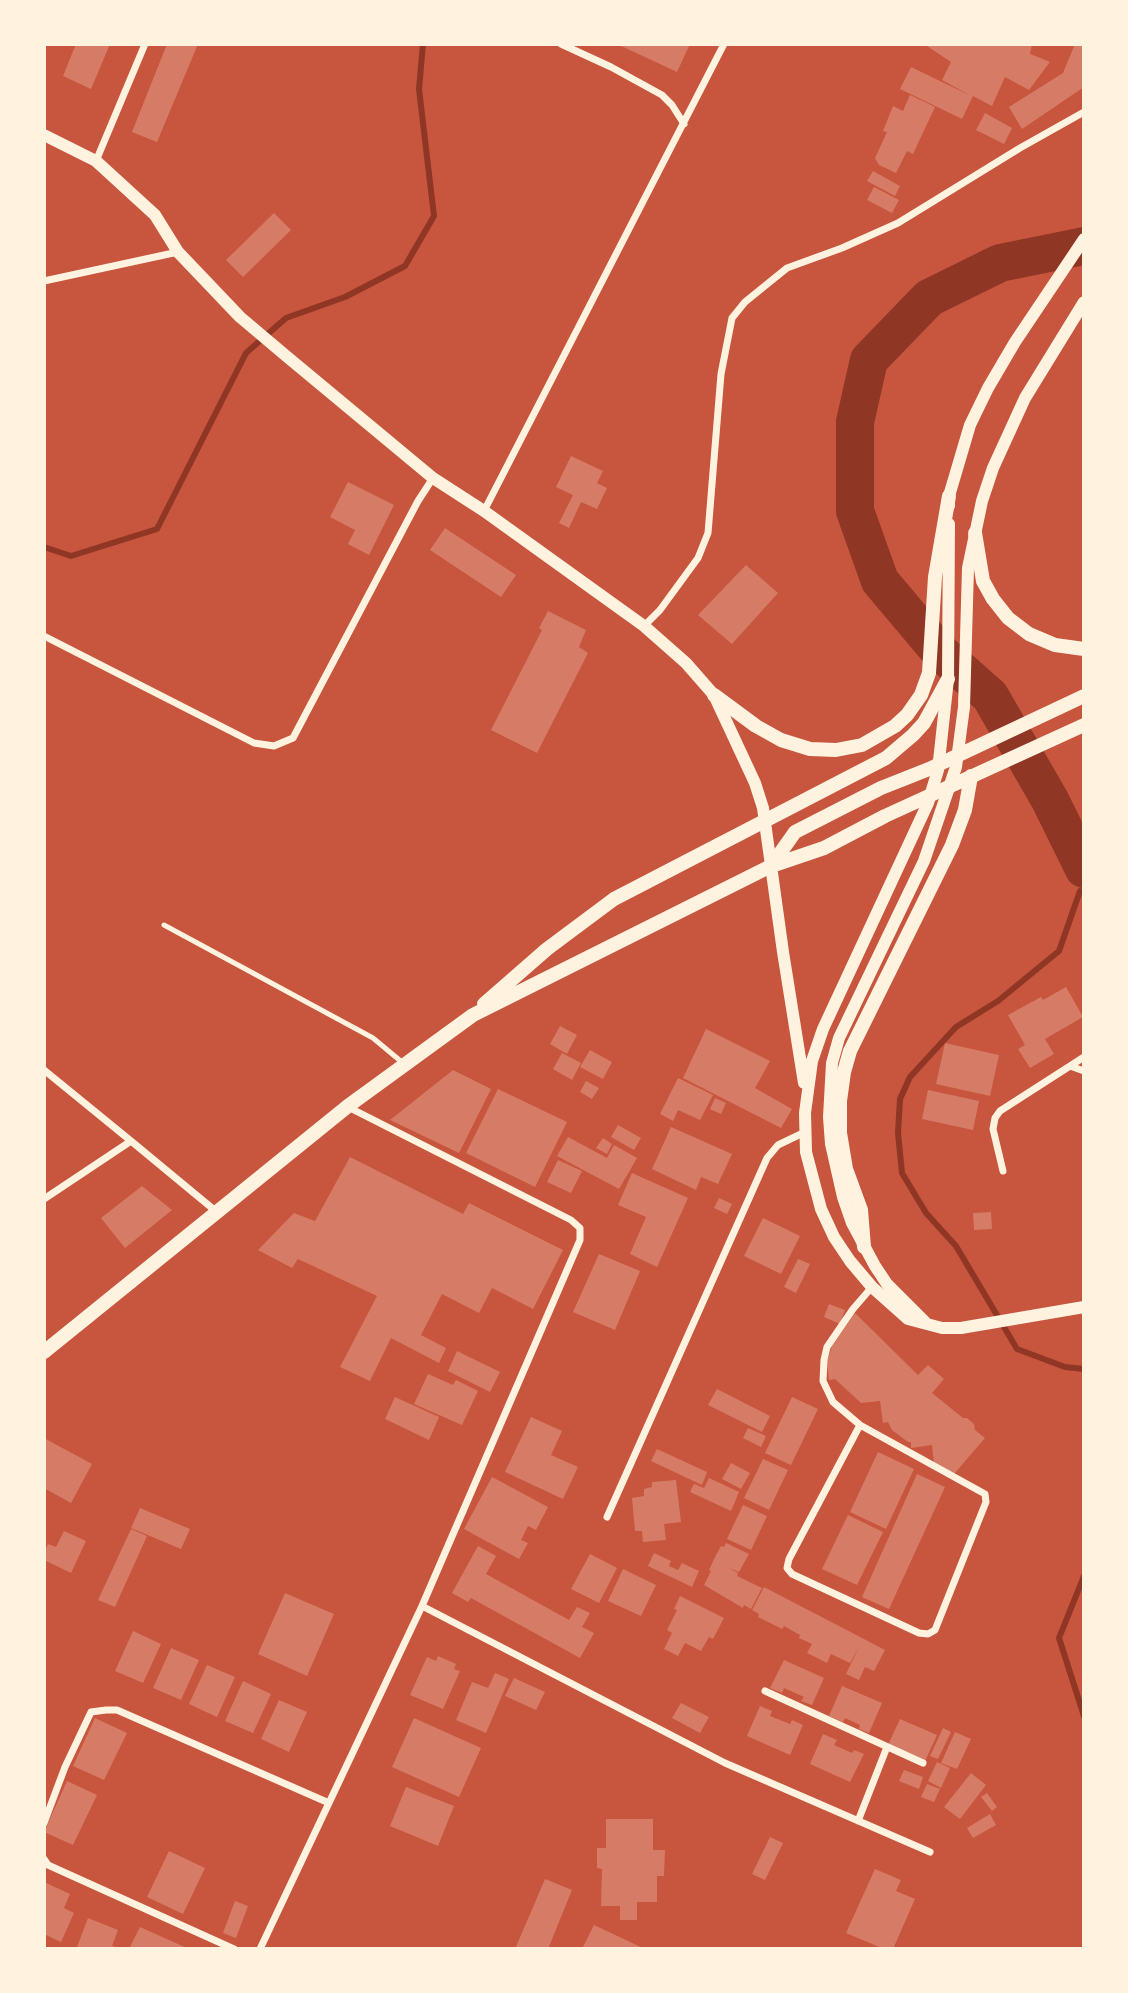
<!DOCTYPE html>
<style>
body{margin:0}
#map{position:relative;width:1128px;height:1993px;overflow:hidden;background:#c8553d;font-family:Commissioner,sans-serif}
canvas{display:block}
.frame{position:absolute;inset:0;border:46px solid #fff3e0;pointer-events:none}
</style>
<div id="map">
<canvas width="1128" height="1993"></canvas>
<div class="frame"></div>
</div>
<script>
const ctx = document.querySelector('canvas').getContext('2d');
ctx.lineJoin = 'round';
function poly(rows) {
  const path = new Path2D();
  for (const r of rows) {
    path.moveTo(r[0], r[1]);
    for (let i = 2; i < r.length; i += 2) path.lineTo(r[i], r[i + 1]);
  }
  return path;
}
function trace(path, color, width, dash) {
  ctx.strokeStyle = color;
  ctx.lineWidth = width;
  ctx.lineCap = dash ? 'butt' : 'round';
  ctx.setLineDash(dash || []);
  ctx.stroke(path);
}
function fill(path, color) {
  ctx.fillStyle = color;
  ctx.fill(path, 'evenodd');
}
const stream = poly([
 [44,547,71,556,157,529,246,353,286,318,345,297,405,266,434,216,419,89,423,44],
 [1080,891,1059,951,998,1001,956,1027,910,1077,900,1099,898,1133,902,1173,926,1213,956,1246,1017,1349,1065,1367,1084,1369],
 [1084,1576,1059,1638,1084,1716]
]);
const river = poly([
 [1084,246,1000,263,929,298,869,360,855,422,855,511,880,581,939,651,990,696,1050,800,1084,869]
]);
const building = poly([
 [76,44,110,44,91,89,63,76],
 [167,44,198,44,157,142,132,132],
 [617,44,690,44,677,72],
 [924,44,1032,44,1030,54,1050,62,1029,90,1005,77,992,106,973,96,962,119,900,89,911,67,971,96,942,80,951,62],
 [1075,44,1084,44,1084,87,1022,129,1009,107,1063,73],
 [910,95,935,107,913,154,907,151,896,173,879,165,875,158,887,132,883,131,893,106,903,111],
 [985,113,1012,128,1004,144,976,130],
 [873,171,900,186,895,196,867,181],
 [874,187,899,200,892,213,867,200],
 [274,213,291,230,243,277,226,260],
 [571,456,603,471,597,483,607,488,597,509,581,502,569,528,559,523,573,495,556,487],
 [348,482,394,505,369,555,348,544,355,530,330,517],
 [445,528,516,575,501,597,430,550],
 [746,565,778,593,732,644,698,615],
 [548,611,586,630,579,647,588,653,537,753,491,730,542,630,539,628],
 [1066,987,1083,1017,1045,1039,1054,1054,1030,1068,1018,1049,1025,1045,1008,1015,1041,997,1043,1000],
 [560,1026,577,1035,567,1054,550,1044],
 [706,1029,770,1061,755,1088,792,1109,781,1128,683,1078],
 [945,1043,999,1055,990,1096,936,1084],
 [590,1050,612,1062,603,1079,580,1067],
 [562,1053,581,1063,572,1080,553,1069],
 [453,1070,491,1089,459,1153,390,1120],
 [678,1078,713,1095,700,1120,678,1110,673,1121,660,1114],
 [586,1081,599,1088,592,1099,580,1092],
 [498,1089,567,1122,535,1187,466,1153],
 [928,1090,979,1101,973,1130,922,1119],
 [715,1098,726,1103,721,1114,710,1109],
 [618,1125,641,1138,634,1150,611,1137],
 [671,1127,732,1154,718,1184,701,1177,696,1190,652,1169],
 [568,1137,607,1158,614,1145,637,1158,619,1189,557,1156],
 [603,1138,612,1144,607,1154,596,1148],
 [350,1157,463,1214,469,1203,563,1250,533,1309,492,1288,479,1313,442,1294,421,1335,446,1348,439,1363,391,1338,370,1381,340,1367,377,1296,298,1259,292,1268,258,1250,294,1213,315,1221],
 [558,1160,582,1171,571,1193,547,1182],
 [632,1173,688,1198,657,1267,630,1254,646,1217,618,1205],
 [142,1186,172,1210,125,1248,101,1218],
 [719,1198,732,1204,727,1214,714,1208],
 [991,1212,992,1229,974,1230,973,1213],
 [763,1218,800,1236,781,1274,744,1256],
 [599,1254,640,1271,615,1330,573,1312],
 [798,1259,810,1264,796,1293,784,1287],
 [829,1304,845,1310,840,1324,824,1317],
 [855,1313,918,1375,928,1365,944,1379,932,1393,963,1418,967,1418,974,1424,975,1430,985,1438,954,1474,934,1464,932,1445,911,1448,911,1442,908,1442,892,1430,888,1422,883,1423,880,1401,861,1403,835,1379,829,1380,827,1362,832,1346],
 [457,1351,500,1372,490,1392,448,1371],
 [428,1374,453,1385,456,1380,478,1391,462,1425,414,1404],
 [717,1389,770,1416,762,1432,708,1405],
 [395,1397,439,1417,429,1440,385,1419],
 [792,1397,818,1409,791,1465,765,1453],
 [531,1417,562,1431,551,1455,578,1467,563,1499,505,1472],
 [748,1428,766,1436,761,1447,743,1438],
 [44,1438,92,1464,71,1503,44,1488],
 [657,1449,707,1472,702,1485,651,1461],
 [878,1452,914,1469,886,1529,850,1512],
 [763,1459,788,1470,769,1510,744,1498],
 [731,1463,750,1473,741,1489,722,1479],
 [917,1474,945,1487,889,1609,862,1597],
 [492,1477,548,1507,536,1530,528,1526,521,1540,528,1543,519,1559,464,1529],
 [709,1478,739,1492,731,1511,690,1492,694,1484,704,1488],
 [676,1480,681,1522,664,1524,666,1540,643,1542,642,1531,635,1531,632,1498,644,1496,644,1489,652,1487,652,1482],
 [743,1505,767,1516,751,1550,727,1539],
 [140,1508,190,1529,181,1549,131,1528],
 [848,1515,883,1532,857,1585,822,1569],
 [131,1529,147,1536,115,1607,98,1600],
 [64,1531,86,1541,71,1573,44,1560,44,1553,48,1544,56,1547],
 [726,1543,749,1554,739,1572,729,1568,738,1573,737,1576,762,1588,751,1609,744,1605,743,1608,704,1585,711,1571,709,1570,714,1559,721,1546,724,1547],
 [478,1546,496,1556,486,1574,569,1620,577,1607,590,1613,582,1627,594,1633,580,1658,471,1598,468,1602,452,1593],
 [654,1553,671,1561,669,1566,678,1570,682,1563,699,1571,692,1587,648,1566],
 [590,1554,617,1568,599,1603,571,1589],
 [623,1569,656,1585,641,1616,608,1601],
 [764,1587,885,1650,874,1671,865,1667,859,1680,846,1674,859,1647,850,1663,831,1654,827,1663,807,1653,812,1644,799,1638,800,1635,784,1626,782,1629,758,1617,759,1614,752,1610],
 [285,1593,334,1614,307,1676,258,1654],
 [680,1596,724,1618,713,1639,709,1637,701,1651,685,1643,678,1656,664,1649,672,1633,667,1630,677,1610,674,1609],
 [133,1631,161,1644,143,1683,115,1671],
 [171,1648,199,1660,181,1700,153,1688],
 [438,1656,456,1664,454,1669,460,1671,443,1709,410,1695,427,1657,436,1661],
 [784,1660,824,1678,812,1705,801,1701,804,1697,784,1688,782,1693,770,1688],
 [207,1665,235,1677,217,1717,189,1704],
 [495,1673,509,1679,486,1733,456,1720,472,1682,488,1688],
 [514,1678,545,1692,536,1710,505,1696],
 [243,1681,271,1694,253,1733,225,1721],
 [842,1686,882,1703,869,1733,859,1729,860,1725,845,1718,843,1722,829,1716],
 [279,1700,307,1712,289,1752,261,1739],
 [681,1703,709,1717,700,1733,672,1718],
 [760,1706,772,1711,770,1716,790,1724,792,1720,803,1725,790,1755,747,1736],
 [95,1718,127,1733,104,1780,73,1766],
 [414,1718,481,1748,459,1797,392,1767],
 [900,1719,937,1735,925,1761,888,1745],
 [943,1728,951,1732,938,1759,930,1756],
 [955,1732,971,1739,957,1769,941,1763],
 [823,1734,837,1740,834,1745,852,1753,854,1750,864,1754,850,1782,810,1764],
 [937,1762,950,1768,941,1788,928,1781],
 [904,1770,923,1777,919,1789,899,1781],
 [971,1773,986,1785,960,1819,944,1807],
 [67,1781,97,1795,73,1845,44,1832],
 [927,1784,940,1789,934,1802,921,1797],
 [406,1787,454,1806,438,1846,390,1826],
 [987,1793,997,1807,992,1811,981,1797],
 [990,1814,996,1825,973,1838,967,1828],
 [606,1819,653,1819,653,1850,665,1850,664,1876,657,1876,657,1902,637,1902,637,1920,620,1920,620,1906,601,1906,602,1869,597,1868,597,1848,606,1848],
 [770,1837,783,1843,765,1880,752,1874],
 [169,1851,205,1868,183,1914,147,1897],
 [875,1869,901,1880,896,1891,915,1899,893,1949,884,1949,846,1933],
 [545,1879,572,1890,548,1949,515,1949],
 [44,1882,70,1894,64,1908,74,1913,61,1942,44,1934],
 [235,1901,248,1906,236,1938,223,1933],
 [88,1918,118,1930,112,1946,116,1947,115,1949,77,1947],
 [594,1925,645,1949,582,1949],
 [140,1927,189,1949,129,1949]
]);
const service = poly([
 [164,925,373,1038,403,1063]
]);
const minor = poly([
 [561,44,611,67,662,95,672,105,684,124],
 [96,161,145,44],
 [44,281,178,252],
 [484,511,724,44],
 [644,626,660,610,698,558,708,533,721,374,732,318,745,302,787,268,842,248,898,223,1020,148,1084,112],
 [44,636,254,743,274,746,293,738,418,501,433,478],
 [1070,1066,1084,1071],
 [44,1070,131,1141,44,1199],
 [131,1141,218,1213],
 [1003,1171,993,1129,995,1118,1000,1111,1084,1057],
 [860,1425,789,1559,787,1568,792,1574,919,1633,928,1634,935,1630,986,1502,985,1494,860,1425,833,1402,823,1381,824,1360,827,1347,853,1309,872,1287],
 [607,1517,767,1158,778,1145,805,1132],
 [422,1606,725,1763,930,1852],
 [765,1691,923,1763],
 [858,1821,887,1747],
 [44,1823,65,1767,91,1712,106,1710,117,1710,329,1803],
 [44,1859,48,1865,234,1949],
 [260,1949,422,1606,580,1240,580,1228,571,1220,348,1107]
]);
const tertiary = poly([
 [44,135,96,161,155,215,178,252,240,317,285,355,433,478,484,511,644,626,686,663,714,695,755,783,763,808,783,952,804,1083],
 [949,506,949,496,970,425,988,388,1015,342,1084,239],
 [949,524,948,679,938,770,928,803,823,1029,812,1061,805,1113,806,1152,821,1209,834,1237,850,1261,872,1287,908,1319,942,1328,961,1328,1084,1307],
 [925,1322,887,1284,875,1266,852,1223,843,1197,831,1144,829,1117,832,1063,839,1038,924,861,956,767,964,707,968,568,982,501,993,468,1025,398,1084,302]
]);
const secondary = poly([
 [975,533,983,581,993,599,1008,618,1029,634,1055,645,1084,649],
 [714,695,756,726,781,740,810,749,836,750,862,745,895,726,907,715,921,695,929,673,935,577,949,496],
 [771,866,795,832,881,788,929,769,1084,696],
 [484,1004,547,949,614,899,886,758,913,735,924,723,948,679],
 [864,1247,861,1210,846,1169,840,1133,840,1101,844,1072,850,1051,952,845,965,810,971,776],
 [44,1352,348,1106,473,1015,771,866,824,848,885,816,1084,725]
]);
trace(stream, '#8f3625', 6);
trace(river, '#8f3625', 38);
fill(building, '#d67c66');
trace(service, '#fff3e0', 5);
trace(minor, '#fff3e0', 7);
trace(tertiary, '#fff3e0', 12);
trace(secondary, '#fff3e0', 14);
</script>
